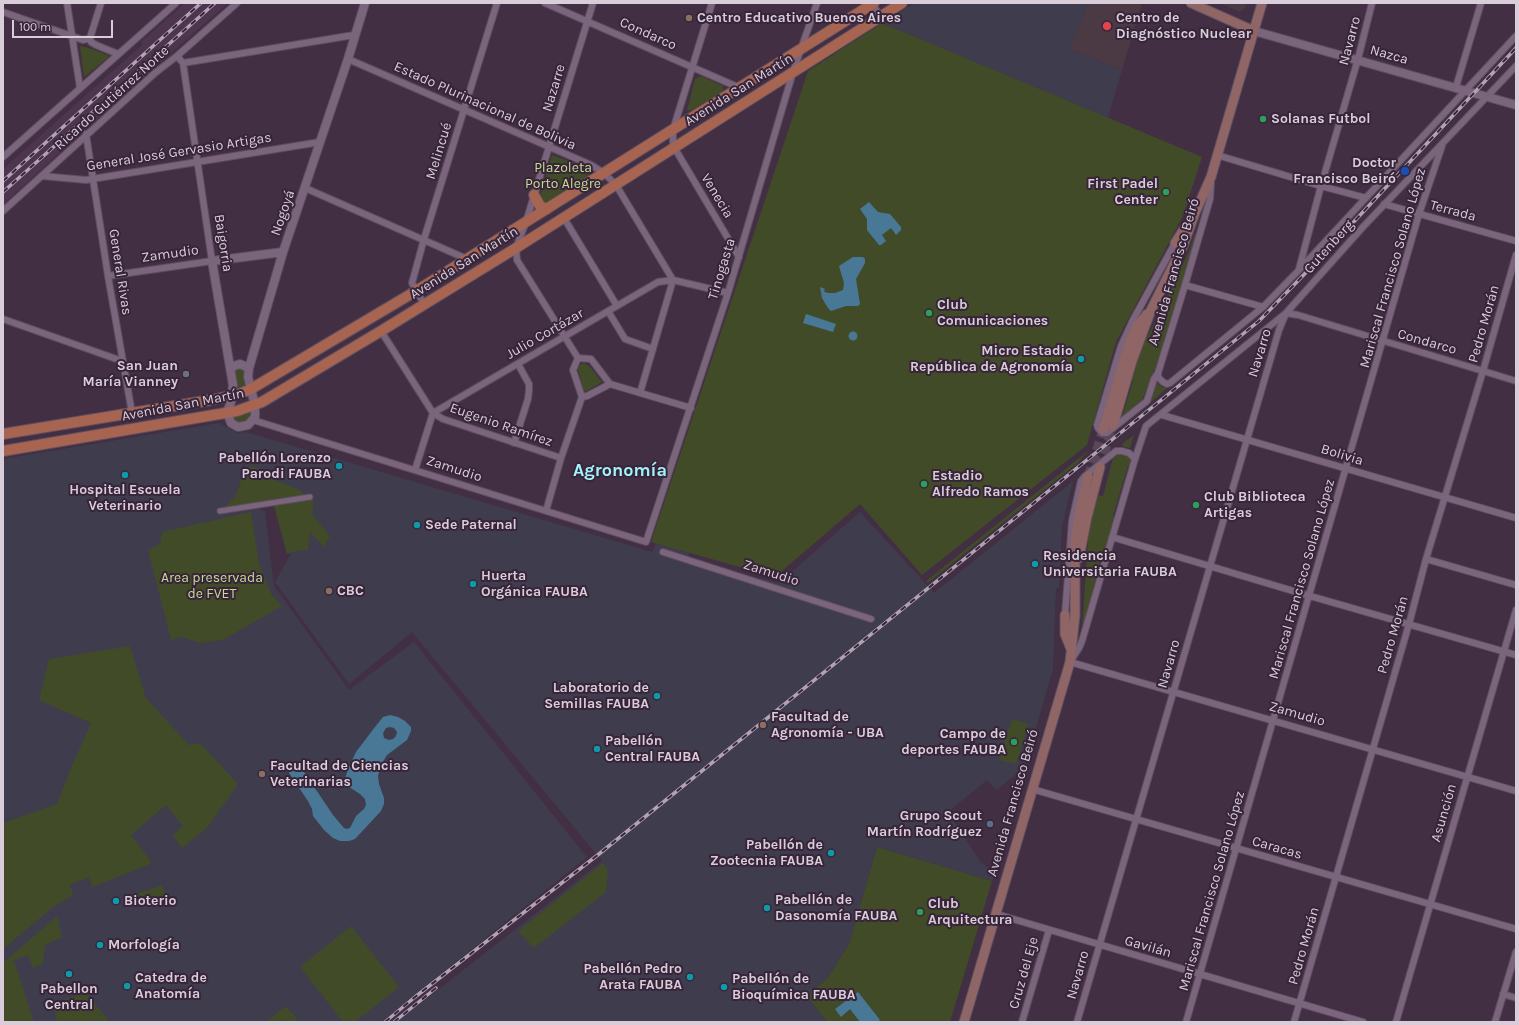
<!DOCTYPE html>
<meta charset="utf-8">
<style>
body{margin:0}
#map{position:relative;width:1519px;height:1025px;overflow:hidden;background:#422f44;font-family:Karla,sans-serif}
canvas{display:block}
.frame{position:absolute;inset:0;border:4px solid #d9cdda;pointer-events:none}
.scale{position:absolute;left:12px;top:20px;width:101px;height:18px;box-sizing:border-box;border:2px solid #d9cdda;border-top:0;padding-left:5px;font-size:12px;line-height:14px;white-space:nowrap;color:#d9cdda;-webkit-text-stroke:3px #38253a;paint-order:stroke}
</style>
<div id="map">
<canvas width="1519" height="1025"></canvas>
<div class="frame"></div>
<div class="scale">100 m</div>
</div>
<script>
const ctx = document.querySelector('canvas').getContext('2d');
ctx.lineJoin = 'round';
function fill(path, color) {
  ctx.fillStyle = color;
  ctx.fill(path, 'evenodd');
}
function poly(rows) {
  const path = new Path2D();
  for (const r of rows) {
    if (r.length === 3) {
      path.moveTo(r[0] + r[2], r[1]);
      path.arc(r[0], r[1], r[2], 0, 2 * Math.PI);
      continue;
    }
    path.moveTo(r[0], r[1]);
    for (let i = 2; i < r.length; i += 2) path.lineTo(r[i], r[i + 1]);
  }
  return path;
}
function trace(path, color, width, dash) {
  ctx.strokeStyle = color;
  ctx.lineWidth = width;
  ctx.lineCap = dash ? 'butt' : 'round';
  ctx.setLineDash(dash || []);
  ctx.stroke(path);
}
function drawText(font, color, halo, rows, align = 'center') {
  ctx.font = font + ' Karla,sans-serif';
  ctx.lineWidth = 4;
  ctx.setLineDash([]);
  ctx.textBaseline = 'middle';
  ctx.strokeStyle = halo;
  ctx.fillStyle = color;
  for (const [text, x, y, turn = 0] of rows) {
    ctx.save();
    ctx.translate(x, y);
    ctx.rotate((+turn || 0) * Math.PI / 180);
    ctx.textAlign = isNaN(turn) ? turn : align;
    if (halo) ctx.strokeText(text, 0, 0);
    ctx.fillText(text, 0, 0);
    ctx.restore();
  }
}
const built = poly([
 [185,3,228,3,161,62,159,60,149,69,150,72,3,204,3,169,142,45,141,42]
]);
const education = poly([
 [915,3,1088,3,1069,49,1122,70,1108,118,882,23],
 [219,423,238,433,246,432,256,435,652,552,669,517,699,528,687,560,779,583,860,512,934,593,1073,481,1062,526,1059,588,1056,588,1053,669,1025,766,997,790,987,780,948,812,980,861,995,874,992,881,877,847,849,944,827,979,806,995,827,1022,397,1022,602,861,412,632,349,684,275,582,311,519,248,480,243,459,244,506,265,511,274,586,349,690,414,642,587,857,381,1022,3,1022,3,459]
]);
const medical = poly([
 [1088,3,1142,3,1122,70,1069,49],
 [1220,3,1247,3,1245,8,1240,12]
]);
const green = poly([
 [882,23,1202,157,1183,216,1116,342,1087,445,922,575,860,504,775,577,651,542,808,71],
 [80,46,89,48,110,56,84,77],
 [701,76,723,86,723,92,690,111,687,110,695,79],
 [552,155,590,169,593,174,591,177,547,205,543,205,540,196],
 [1195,233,1198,233,1166,341,1142,400,1122,417,1133,381,1130,379,1138,356,1189,251],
 [584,363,590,367,602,382,587,391,585,391,583,388,578,369,580,365],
 [236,368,244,368,246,386,237,389,235,369],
 [1156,382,1160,386,1167,388,1150,403],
 [252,409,250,417,246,422,240,423,234,419,232,414],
 [1134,435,1130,448,1122,446,1123,443],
 [1088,451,1078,463,928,583,926,581],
 [1119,454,1125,454,1128,456,1131,462,1130,466,1128,466,1113,516,1116,517,1104,556,1102,555,1093,589,1095,590,1082,629,1088,540,1091,516,1096,495,1103,496,1113,458],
 [253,466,256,467,263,475,270,478,298,489,314,501,312,514,330,536,324,547,310,532,308,550,297,551,287,554,273,502,220,511,233,499,237,492,245,470,248,467],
 [251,512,259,564,271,594,282,606,223,640,200,643,182,637,171,640,148,550,160,544,162,532],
 [130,646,146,698,189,745,200,743,238,784,208,827,182,848,173,835,183,826,166,805,131,835,152,863,93,887,89,877,70,885,73,895,52,908,3,949,3,823,57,804,71,768,91,723,39,700,49,659],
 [1012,719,1029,724,1016,764,999,760],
 [877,847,992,881,950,1022,827,1022,806,995,827,979,849,944],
 [603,863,608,871,606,892,534,948,518,931],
 [162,885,166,896,137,906,133,895],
 [57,916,62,937,45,945,43,964,33,968,28,955,14,960,34,1022,3,1022,3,963],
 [351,926,399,987,355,1022,343,1022,300,967],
 [86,993,110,1022,50,1022,57,1019,52,1003],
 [286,1006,299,1022,266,1022]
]);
const water = poly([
 [869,202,878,212,890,214,901,227,901,230,896,235,891,228,882,235,886,241,881,245,879,245,867,230,867,219,860,209],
 [853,257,863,257,865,259,865,263,856,279,860,304,858,306,846,306,831,311,828,308,822,298,820,287,825,289,824,292,829,293,835,293,843,290,844,283,839,266],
 [806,314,836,324,833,332,803,323],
 [853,336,4.5],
 [390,715,398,717,405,721,411,727,411,731,407,740,387,755,381,765,378,776,379,784,384,798,384,804,381,811,355,839,349,841,340,841,333,838,324,830,313,816,312,809,308,801,289,773,290,764,298,763,333,815,344,828,347,829,350,828,356,816,364,809,366,805,365,799,360,794,346,785,345,779,348,769,356,752,375,727,383,717],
 [390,727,394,728,397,732,396,736,393,739,389,740,384,738,383,733,386,728],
 [858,992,880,1020,878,1022,860,1022,850,1009,841,1017,835,1009]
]);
const secondaryTunnel = poly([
 [1100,467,1113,426],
 [1088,476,1103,430]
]);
const pedestrian = poly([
 [220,511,310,497]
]);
const minor = poly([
 [67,3,80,88],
 [545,3,740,88],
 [712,3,673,130,673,143,674,147,739,257],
 [869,3,872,4,881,17],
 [3,12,83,40,90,38],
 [90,38,101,3],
 [90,38,91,42,96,45,118,54],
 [348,59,591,165,604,173,616,185,673,280,640,393],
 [183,63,354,35],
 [1516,66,1362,228,1286,313,1146,426,1135,459,1082,641,1079,648,1070,662,1516,791],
 [1456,87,1481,3],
 [86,134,108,276,132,413],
 [1217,155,1321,186,1366,198],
 [3,157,176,3],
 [42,176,86,180,320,142],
 [305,188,467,259],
 [1384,204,1516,241],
 [3,211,155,73,177,56,237,3],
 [564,218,617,306],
 [1175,243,1133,320,1121,346,1097,425,1098,428,1102,433,1107,433,1147,401,1154,379,1158,373,1185,285,1210,199,1211,183],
 [1299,269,1321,186,1358,59,1372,3],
 [108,276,212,261,183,63,177,56],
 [1185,285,1263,307],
 [424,304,412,283,424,239,497,3],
 [608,311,625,339,653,349],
 [3,319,122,361],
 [381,331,433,413,443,419,561,458],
 [578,358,517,260,516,248,526,222,593,3],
 [578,358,591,359,610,384,691,408],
 [578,358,573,370,582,397],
 [1158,373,1158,377,1163,382,1167,384,1170,383,1263,307,1299,270,1516,36],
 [582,397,587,396,610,384],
 [1162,415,1516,518],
 [253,420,646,542,728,293,793,72,817,3],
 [514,443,528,399,529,390,529,384,518,364],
 [415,470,433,413,658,282,673,280,728,293],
 [546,511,561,458,582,397],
 [1112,537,1310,596,1516,655],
 [663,552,871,619],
 [1426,559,1516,585],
 [1065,615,1072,521,1081,481,1085,476,1116,451,1122,451,1129,453,1135,459],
 [1032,789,1516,929],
 [996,914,1363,1022],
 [1503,994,1516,998],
 [1022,1022,1049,930],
 [1077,1022,1279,330,1286,313,1298,315,1516,381],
 [1186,1022,1419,214,1442,146],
 [1294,1022,1409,624,1426,559,1483,371,1516,255],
 [1396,1022,1516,610],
 [1495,1022,1516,952]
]);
const tertiary = poly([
 [1254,31,1516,105],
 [283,252,212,261,233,385,231,402,227,412,231,423,238,427,248,425,255,417,255,405,248,377,249,368,283,252,348,59,365,3],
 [231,369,234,366,240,364,249,368]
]);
const secondary = poly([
 [1191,3,1254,31],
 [1175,243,1186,226],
 [1113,426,1132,361,1151,310,1183,246,1195,213,1211,177,1262,3],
 [1103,430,1129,344,1137,326,1147,314],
 [1079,558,1087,517,1100,467],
 [1065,615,1065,634,1071,649],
 [964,1022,1070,662,1075,615,1075,541,1080,510,1088,476]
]);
const primary = poly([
 [534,195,540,206,547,209],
 [3,434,211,400,239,394,251,389,416,291,874,3],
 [3,451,237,411,262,402,381,331,516,248,902,3]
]);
const rail = poly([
 [3,181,201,3],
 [3,192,215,3],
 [385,1022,415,997,599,854,1259,321,1321,257,1516,48],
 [394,1022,436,988]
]);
const markers = [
 [689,18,4,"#8d6e63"],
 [1107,26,5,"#e0444e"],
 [1263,119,4,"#2e9e5b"],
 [1405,171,5,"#1a4fb4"],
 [1166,192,4,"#2e9e5b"],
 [929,313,4,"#2e9e5b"],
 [1081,359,4,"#0f9aa8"],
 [186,374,4,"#6b7280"],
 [339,466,4,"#0f9aa8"],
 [125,475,4,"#0f9aa8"],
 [924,484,4,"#2e9e5b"],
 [1196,505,4,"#2e9e5b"],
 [417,525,4,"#0f9aa8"],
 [1035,564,4,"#0f9aa8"],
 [473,584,4,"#0f9aa8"],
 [329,591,4,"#8d6e63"],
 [657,696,4,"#0f9aa8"],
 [763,725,4,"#8d6e63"],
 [1014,742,4,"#2e9e5b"],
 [597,749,4,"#0f9aa8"],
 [262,774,4,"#8d6e63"],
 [990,824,4,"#5c6f8a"],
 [831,853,4,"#0f9aa8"],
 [116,901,4,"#0f9aa8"],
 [767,908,4,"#0f9aa8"],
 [920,912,4,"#2e9e5b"],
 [100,945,4,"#0f9aa8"],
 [69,974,4,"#0f9aa8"],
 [690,977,4,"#0f9aa8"],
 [127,986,4,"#0f9aa8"],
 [724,987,4,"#0f9aa8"]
];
const poiNames = [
 ["Centro Educativo Buenos Aires",697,18],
 ["Centro de",1116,18],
 ["Diagnóstico Nuclear",1116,34],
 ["Solanas Futbol",1271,119],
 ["Doctor",1396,163,"right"],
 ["Francisco Beiró",1396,179,"right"],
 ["First Padel",1158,184,"right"],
 ["Center",1158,200,"right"],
 ["Club",937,305],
 ["Comunicaciones",937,321],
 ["Micro Estadio",1073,351,"right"],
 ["República de Agronomía",1073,367,"right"],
 ["San Juan",178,366,"right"],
 ["María Vianney",178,382,"right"],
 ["Pabellón Lorenzo",331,458,"right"],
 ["Parodi FAUBA",331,474,"right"],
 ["Estadio",932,476],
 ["Alfredo Ramos",932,492],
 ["Hospital Escuela",125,490,"center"],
 ["Veterinario",125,506,"center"],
 ["Club Biblioteca",1204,497],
 ["Artigas",1204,513],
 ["Sede Paternal",425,525],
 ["Residencia",1043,556],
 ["Universitaria FAUBA",1043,572],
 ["Huerta",481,576],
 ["Orgánica FAUBA",481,592],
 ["CBC",337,591],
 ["Laboratorio de",649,688,"right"],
 ["Semillas FAUBA",649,704,"right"],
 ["Facultad de",771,717],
 ["Agronomía - UBA",771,733],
 ["Campo de",1006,734,"right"],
 ["deportes FAUBA",1006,750,"right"],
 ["Pabellón",605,741],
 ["Central FAUBA",605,757],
 ["Facultad de Ciencias",270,766],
 ["Veterinarias",270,782],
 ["Grupo Scout",982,816,"right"],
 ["Martín Rodríguez",982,832,"right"],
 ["Pabellón de",823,845,"right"],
 ["Zootecnia FAUBA",823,861,"right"],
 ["Pabellón de",775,900],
 ["Dasonomía FAUBA",775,916],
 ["Bioterio",124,901],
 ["Club",928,904],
 ["Arquitectura",928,920],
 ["Morfología",108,945],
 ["Pabellón Pedro",682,969,"right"],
 ["Arata FAUBA",682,985,"right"],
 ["Catedra de",135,978],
 ["Anatomía",135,994],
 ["Pabellón de",732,979],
 ["Bioquímica FAUBA",732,995],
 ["Pabellon",69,989,"center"],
 ["Central",69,1005,"center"]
];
const streetNames = [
 ["Condarco",648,34,24],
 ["Navarro",1350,41,-75],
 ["Nazca",1389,55,16],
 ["Nazarre",554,88,-73],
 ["Avenida San Martín",739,90,-32],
 ["Ricardo Gutiérrez Norte",112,98,-42],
 ["Estado Plurinacional de Bolivia",485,106,24],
 ["Melincué",439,151,-73],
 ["General José Gervasio Artigas",179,152,-9],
 ["Venecia",717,196,59],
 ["Terrada",1453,211,15],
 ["Nogoyá",283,213,-71],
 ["Baigorria",223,243,81],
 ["Gutenberg",1329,247,-48],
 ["Zamudio",170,254,-8],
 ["Avenida San Martín",464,263,-32],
 ["Mariscal Francisco Solano López",1393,268,-74],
 ["Tinogasta",722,269,-73],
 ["General Rivas",120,272,81],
 ["Avenida Francisco Beiró",1174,272,-74],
 ["Pedro Morán",1484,324,-74],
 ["Julio Cortázar",545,334,-30],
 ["Condarco",1427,342,16],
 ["Navarro",1260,353,-73],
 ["Avenida San Martín",183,405,-11],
 ["Eugenio Ramírez",501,425,19],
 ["Bolivia",1342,455,17],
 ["Zamudio",454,469,18],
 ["Zamudio",771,573,18],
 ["Mariscal Francisco Solano López",1302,579,-74],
 ["Pedro Morán",1393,635,-74],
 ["Navarro",1169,664,-74],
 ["Zamudio",1297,714,16],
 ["Avenida Francisco Beiró",1013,803,-74],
 ["Asunción",1444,813,-74],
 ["Caracas",1277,848,16],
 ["Mariscal Francisco Solano López",1212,891,-74],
 ["Pedro Morán",1304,946,-74],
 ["Gavilán",1148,947,16],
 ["Cruz del Eje",1024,973,-74],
 ["Navarro",1078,975,-74]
];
const parkNames = [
 ["Plazoleta",563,168],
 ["Porto Alegre",563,184],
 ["Area preservada",212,578],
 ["de FVET",212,594]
];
const districtNames = [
 ["Agronomía",620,471]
];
fill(built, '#4d3550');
fill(education, '#3f3c4e');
fill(medical, '#4b3943');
fill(green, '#414b28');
fill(water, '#497896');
trace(secondaryTunnel, '#59475a', 9, [9, 4.5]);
trace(pedestrian, '#5d4e5f', 7);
trace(minor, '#5d4e5f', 8);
trace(tertiary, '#5d4e5f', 10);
trace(secondary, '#5d4e5f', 11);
trace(primary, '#5d4e5f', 12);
trace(pedestrian, '#7a657c', 5);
trace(minor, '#7a657c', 6);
trace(tertiary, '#7a657c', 8);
trace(secondary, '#906566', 9);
trace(primary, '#a66451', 10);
trace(rail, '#b1a3b3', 3.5);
trace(rail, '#38253a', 2, [6]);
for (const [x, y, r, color] of markers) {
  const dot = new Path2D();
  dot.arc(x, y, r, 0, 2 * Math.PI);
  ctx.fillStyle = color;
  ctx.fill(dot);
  trace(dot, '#38253a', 1.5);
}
drawText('bold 14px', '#d9cdda', '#38253a', poiNames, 'left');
drawText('14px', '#d9cdda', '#38253a', streetNames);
drawText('14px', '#c5dc93', '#38253a', parkNames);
drawText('bold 18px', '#a2f4fc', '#38253a', districtNames);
</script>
